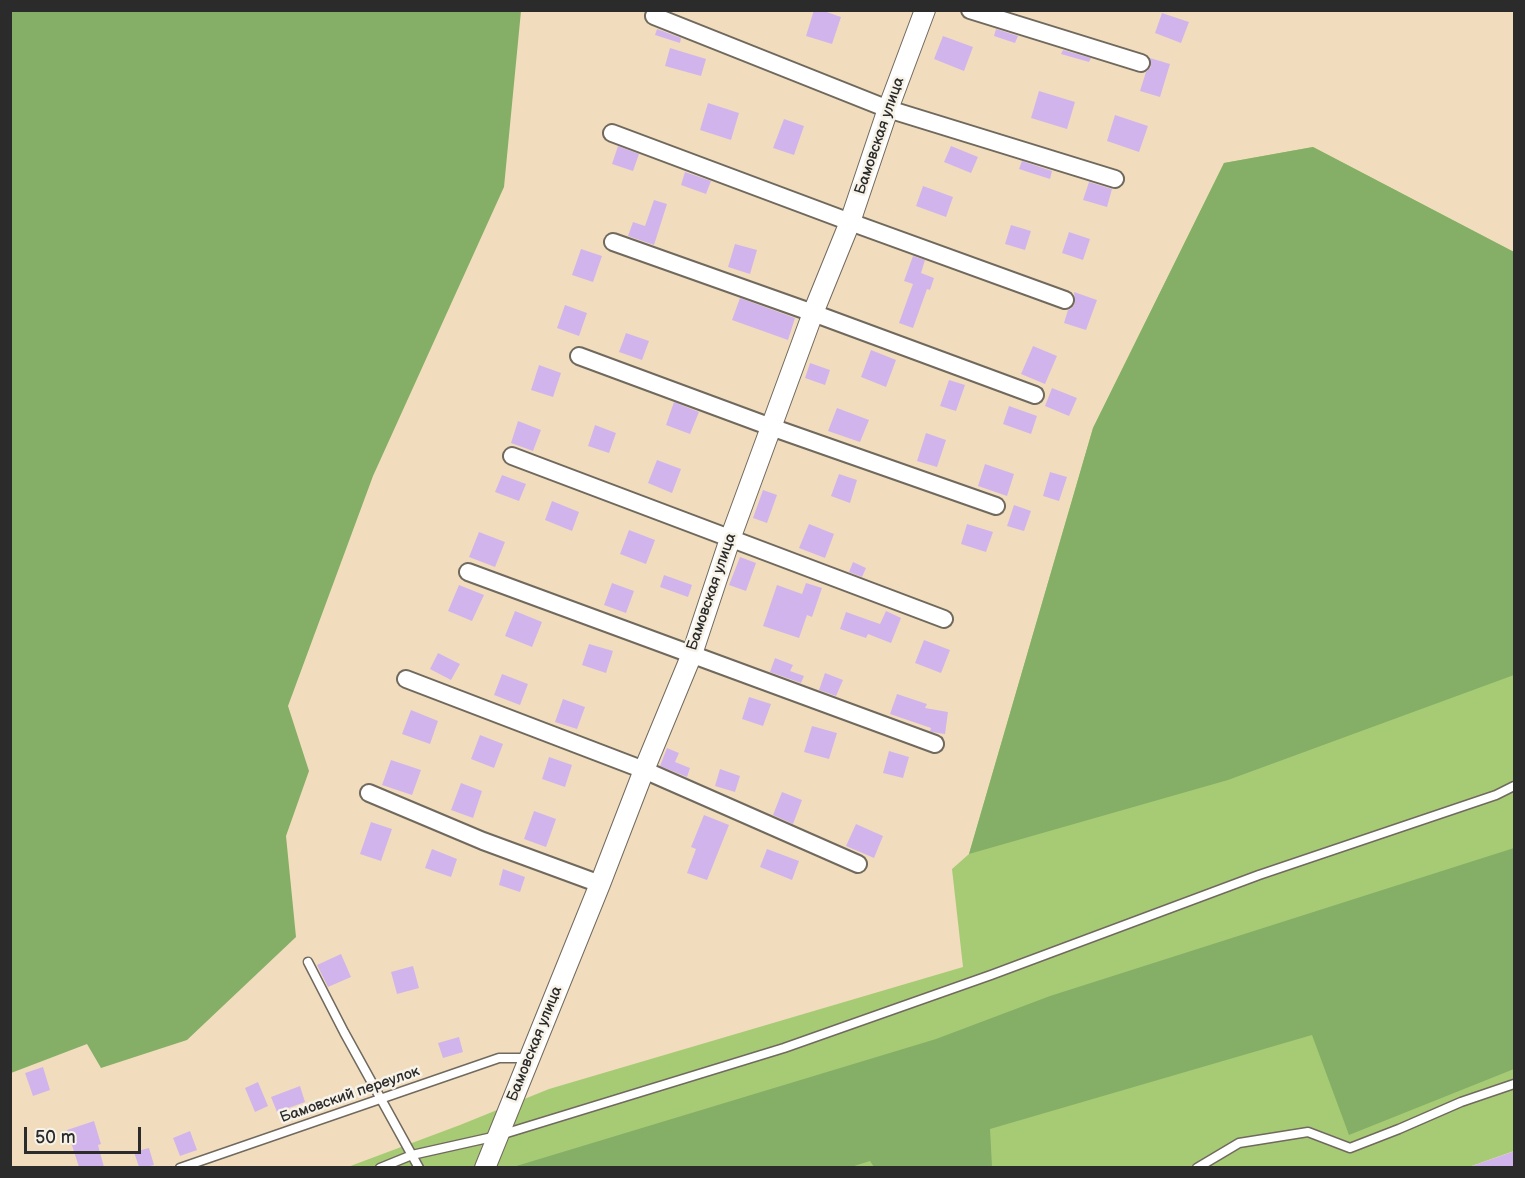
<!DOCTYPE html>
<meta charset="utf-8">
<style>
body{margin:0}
#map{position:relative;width:1525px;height:1178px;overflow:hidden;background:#f1ddbd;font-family:"Balsamiq Sans",sans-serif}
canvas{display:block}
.frame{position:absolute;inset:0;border:12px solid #2b2b2b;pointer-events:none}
.scale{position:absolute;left:24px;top:1127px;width:117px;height:27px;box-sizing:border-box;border:3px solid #2b2b2b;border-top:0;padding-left:8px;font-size:18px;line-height:21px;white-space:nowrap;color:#2b2b2b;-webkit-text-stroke:4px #f7f3e8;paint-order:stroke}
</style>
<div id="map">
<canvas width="1525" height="1178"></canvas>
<div class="frame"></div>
<div class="scale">50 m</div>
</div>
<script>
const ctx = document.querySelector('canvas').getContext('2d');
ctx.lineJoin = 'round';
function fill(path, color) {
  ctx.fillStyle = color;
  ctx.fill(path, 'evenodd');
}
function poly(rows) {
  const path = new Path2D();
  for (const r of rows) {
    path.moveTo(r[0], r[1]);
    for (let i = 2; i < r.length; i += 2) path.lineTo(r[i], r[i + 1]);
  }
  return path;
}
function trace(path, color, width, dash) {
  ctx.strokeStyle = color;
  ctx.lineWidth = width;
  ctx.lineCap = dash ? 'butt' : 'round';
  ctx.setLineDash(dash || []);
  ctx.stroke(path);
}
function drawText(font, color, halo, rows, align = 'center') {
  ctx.font = font + ' "Balsamiq Sans",sans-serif';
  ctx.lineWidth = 5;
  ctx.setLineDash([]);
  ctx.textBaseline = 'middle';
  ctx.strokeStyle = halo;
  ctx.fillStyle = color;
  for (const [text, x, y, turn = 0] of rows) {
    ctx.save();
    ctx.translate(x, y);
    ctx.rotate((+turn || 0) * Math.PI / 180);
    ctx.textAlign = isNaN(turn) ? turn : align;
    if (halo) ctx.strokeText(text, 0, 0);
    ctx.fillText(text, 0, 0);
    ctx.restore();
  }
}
const green = poly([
 [1313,147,1514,252,1514,1151,1466,1168,345,1168,460,1125,549,1089,963,967,952,869,969,854,1093,428,1224,163]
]);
const forest = poly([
 [11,10,521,11,504,187,373,476,288,706,309,771,286,836,296,937,187,1040,101,1068,87,1044,11,1073],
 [1313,147,1514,252,1514,675,1228,780,969,854,1093,428,1224,163],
 [1514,848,1514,1069,1349,1135,1312,1035,990,1129,992,1167,874,1167,870,1161,848,1168,513,1167,936,1039,1050,996]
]);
const building = poly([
 [814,10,821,10,841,17,832,44,806,36],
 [1162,13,1189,22,1181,43,1155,33],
 [657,29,681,38,680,43,655,35],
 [996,29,1018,36,1015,43,994,36],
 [943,36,973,47,964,71,934,59],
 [670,48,706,59,701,76,665,66],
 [1063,50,1091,58,1089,62,1061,54],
 [1150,58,1170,64,1160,97,1140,91,1146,72,1151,67],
 [1039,91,1075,102,1067,129,1031,118],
 [708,103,739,113,731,140,700,130],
 [1115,115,1148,126,1139,152,1107,141],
 [784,119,804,126,794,155,773,148],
 [618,146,639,154,633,171,612,164],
 [951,146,978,157,971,173,944,162],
 [1022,161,1052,171,1050,179,1019,169],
 [685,172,711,181,706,194,681,185],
 [1089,182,1112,189,1107,207,1083,200],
 [923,186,953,197,946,217,916,206],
 [654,200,667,204,654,245,628,236,633,222,645,226],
 [1011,225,1031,231,1025,250,1005,244],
 [1069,232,1090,239,1083,260,1062,253],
 [735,244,757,250,750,274,728,267],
 [581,249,602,256,593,282,572,275],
 [913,256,925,260,921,273,934,278,930,290,927,289,913,328,899,323,913,284,904,281],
 [1074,292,1097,300,1086,330,1064,323,1068,310,1072,308,1075,303],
 [740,298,795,318,788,340,732,320],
 [565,305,587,313,579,336,557,328],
 [626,333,649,341,642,360,619,352],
 [1033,346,1057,356,1045,384,1021,374],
 [871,350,896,360,886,387,861,377],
 [810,363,830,370,825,385,805,378],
 [539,365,561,373,553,397,531,390],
 [949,380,965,385,956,411,940,406],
 [1052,388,1077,398,1069,416,1045,406],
 [674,402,699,412,690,434,666,425],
 [1009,406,1037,416,1031,434,1003,424],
 [837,408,869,420,860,442,828,431],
 [518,421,541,430,533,451,511,443],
 [595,425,616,433,609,453,588,446],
 [926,433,946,440,937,467,917,461],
 [657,460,681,469,672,493,648,483],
 [985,464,1014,474,1007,496,978,486],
 [1050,472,1067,477,1059,501,1043,496],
 [839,474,857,480,850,503,831,496],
 [502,475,526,484,519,501,495,492],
 [763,490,777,495,767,523,753,518],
 [552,501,579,512,572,531,545,520],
 [1014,505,1031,511,1024,531,1007,526],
 [809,524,834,534,825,558,799,548],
 [967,524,993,532,986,552,961,544],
 [629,530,655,540,646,564,620,554],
 [479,532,505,542,495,567,469,557],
 [740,557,756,563,746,591,729,585],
 [853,562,866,568,862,577,849,572],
 [664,575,692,585,688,597,660,587],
 [612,583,634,591,626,613,604,605],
 [806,583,822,588,812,617,807,615,799,638,763,626,777,585,802,594],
 [459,585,484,595,472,621,448,611],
 [515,611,542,622,532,647,505,636],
 [886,611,901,618,891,643,868,634,866,638,840,629,846,612,880,624],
 [924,640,950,650,941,673,915,663],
 [589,644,613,651,606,673,582,665],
 [438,653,460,664,451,680,430,669],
 [775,658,793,665,790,671,804,676,801,683,770,672],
 [825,673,843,680,836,696,819,690],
 [502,674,528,684,520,705,494,695],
 [897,694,927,704,925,708,948,712,945,734,932,732,930,731,931,728,890,714],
 [749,697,771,704,763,726,742,719],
 [563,699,585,707,577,729,555,722],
 [411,710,438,721,430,744,402,734],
 [812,726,837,733,829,759,804,752],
 [480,735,503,744,494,768,471,759],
 [667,748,679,753,675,762,690,768,687,777,660,766],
 [889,751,909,757,903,778,883,773],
 [549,757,572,765,565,787,542,779],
 [391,760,421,770,412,795,382,785],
 [720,769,740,776,735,792,715,786],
 [461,783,482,791,473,818,451,810],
 [782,792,802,800,793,824,773,815],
 [534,811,556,819,546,847,524,839],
 [704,815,729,825,707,880,687,873,696,849,691,847],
 [371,822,392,829,381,861,360,854],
 [856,824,883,836,874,858,846,846],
 [432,849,457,859,451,877,425,868],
 [767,849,799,861,792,880,760,867],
 [503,869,525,877,520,892,499,885],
 [341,954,351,977,328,987,317,965],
 [413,966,419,988,397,994,391,972],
 [459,1037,463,1052,443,1058,438,1043],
 [43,1067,50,1090,33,1096,25,1073],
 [258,1082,268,1106,255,1112,245,1088],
 [300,1086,305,1102,277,1112,271,1097],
 [94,1121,101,1144,98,1145,104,1167,79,1167,67,1130],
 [190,1131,197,1150,180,1156,173,1138],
 [149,1148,154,1165,146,1167,139,1167,134,1152],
 [1515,1151,1515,1167,1472,1167,1472,1166]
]);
const service = poly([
 [308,962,344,1032,419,1168],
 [180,1168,499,1058,529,1058],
 [380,1168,412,1155,497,1136,784,1048,991,975,1259,875,1496,795,1514,786],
 [1197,1168,1239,1143,1308,1132,1350,1148,1399,1129,1461,1102,1514,1084]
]);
const minor = poly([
 [970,10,1141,63],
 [654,16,888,109,1115,179],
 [612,133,850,222,1065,300],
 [613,242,813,313,1035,395],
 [579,356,771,427,996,506],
 [512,456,944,619],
 [468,572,935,744],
 [406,679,644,770,858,864],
 [369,793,483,841,600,884]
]);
const tertiary = poly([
 [485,1168,600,884,644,770,692,654,730,539,813,313,850,222,888,109,925,10]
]);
const streetNames = [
 ["Бамовская улица",880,136,-71],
 ["Бамовская улица",712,592,-71],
 ["Бамовская улица",535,1044,-68],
 ["Бамовский переулок",350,1095,-19]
];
fill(green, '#a7cb75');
fill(forest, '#85af66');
fill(building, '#d2b4ed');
trace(service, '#70695e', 11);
trace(minor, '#70695e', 20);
trace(tertiary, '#70695e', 22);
trace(service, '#fff', 8);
trace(minor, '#fff', 16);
trace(tertiary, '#fff', 20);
drawText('15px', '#2b2b2b', '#f7f3e8', streetNames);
</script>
